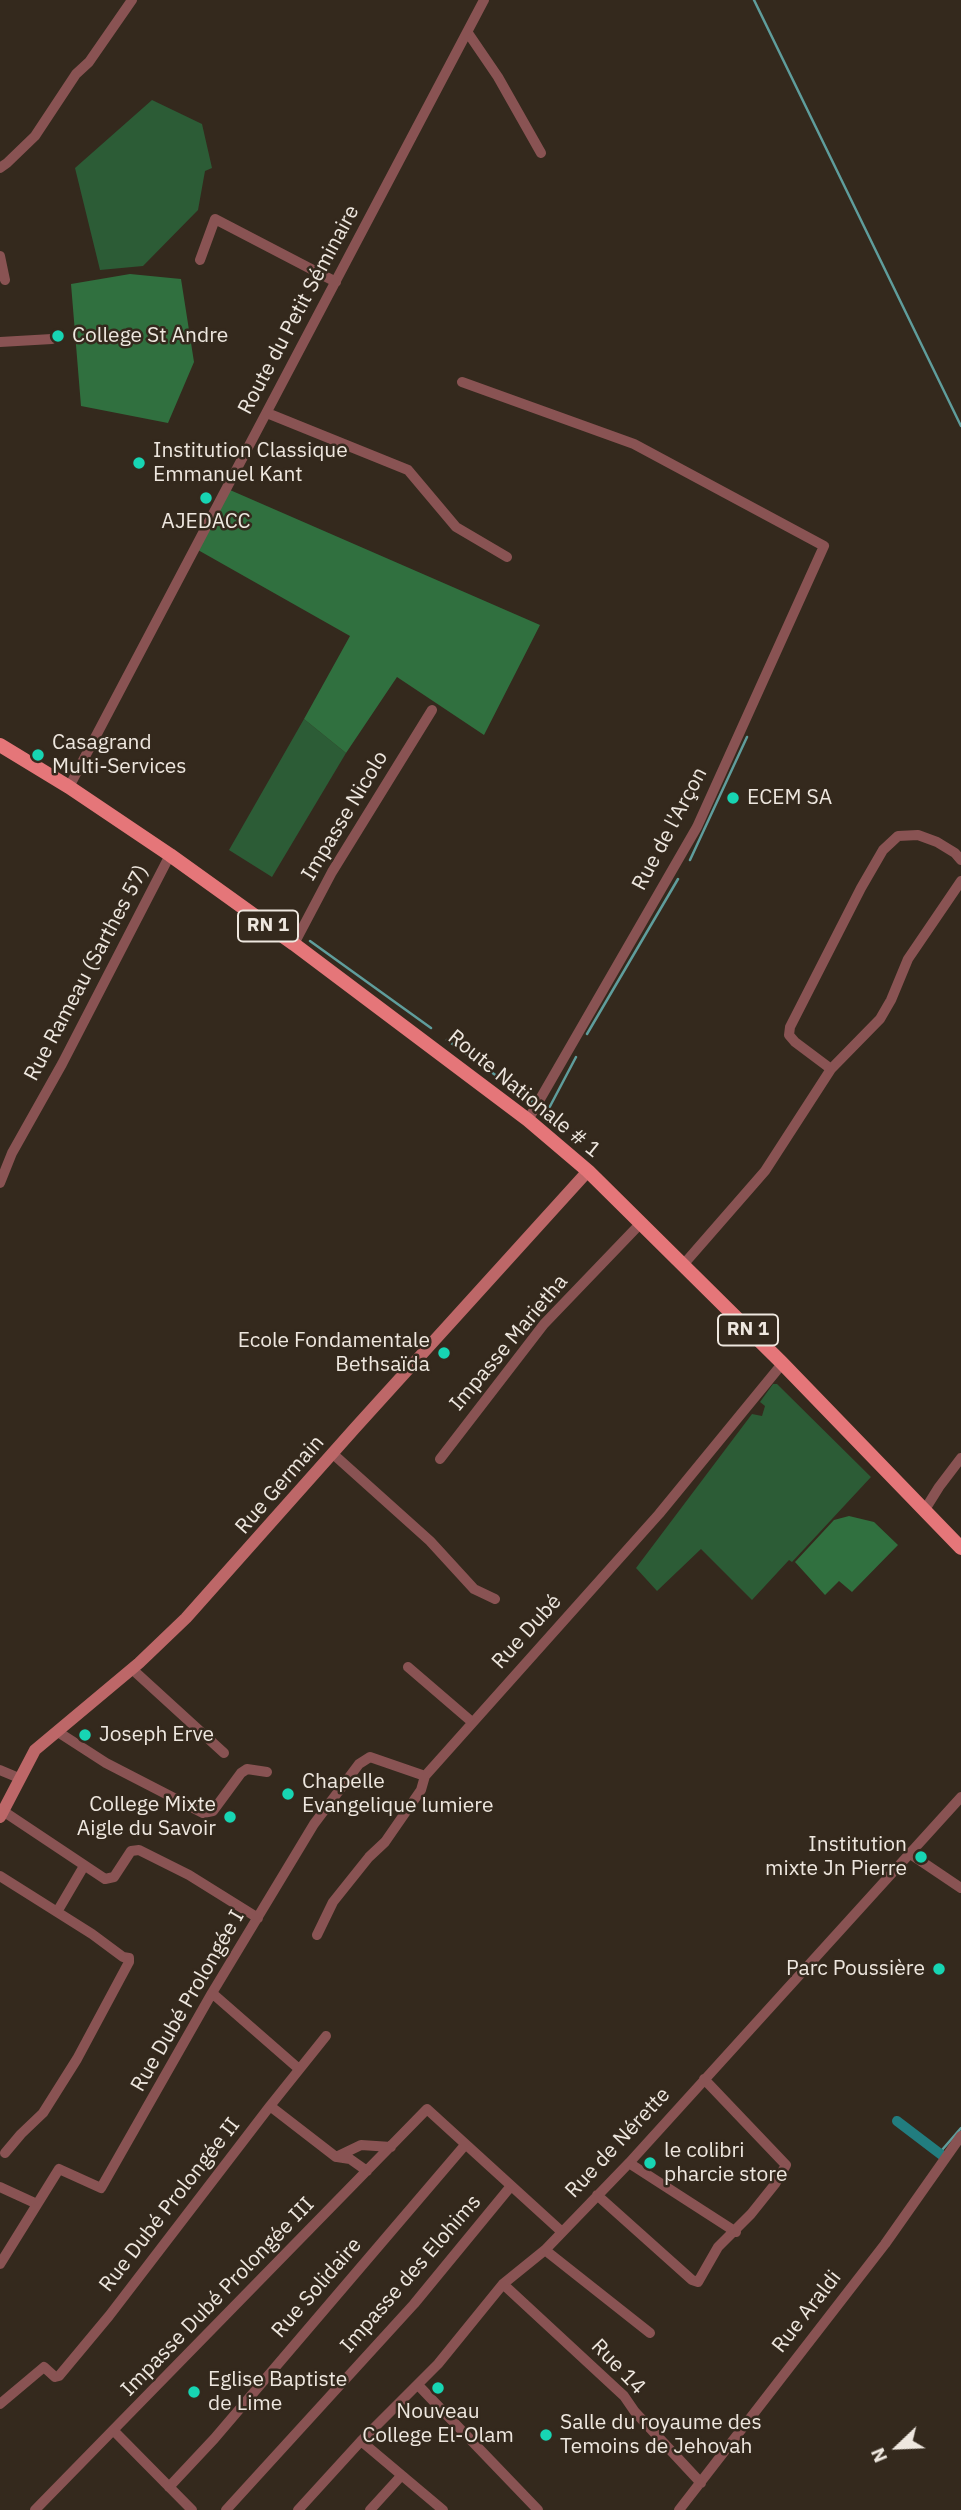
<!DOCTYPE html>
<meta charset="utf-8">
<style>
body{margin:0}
#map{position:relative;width:961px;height:2510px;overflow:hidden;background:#34291d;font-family:"IBM Plex Sans",sans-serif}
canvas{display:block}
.north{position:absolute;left:863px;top:2412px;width:70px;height:70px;-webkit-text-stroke:5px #34291d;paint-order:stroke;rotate:247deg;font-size:19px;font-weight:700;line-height:28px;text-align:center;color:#eee7df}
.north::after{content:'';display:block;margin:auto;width:24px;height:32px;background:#eee7df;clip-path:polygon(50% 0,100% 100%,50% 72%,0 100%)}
</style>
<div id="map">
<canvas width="961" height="2510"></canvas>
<div class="north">N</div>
</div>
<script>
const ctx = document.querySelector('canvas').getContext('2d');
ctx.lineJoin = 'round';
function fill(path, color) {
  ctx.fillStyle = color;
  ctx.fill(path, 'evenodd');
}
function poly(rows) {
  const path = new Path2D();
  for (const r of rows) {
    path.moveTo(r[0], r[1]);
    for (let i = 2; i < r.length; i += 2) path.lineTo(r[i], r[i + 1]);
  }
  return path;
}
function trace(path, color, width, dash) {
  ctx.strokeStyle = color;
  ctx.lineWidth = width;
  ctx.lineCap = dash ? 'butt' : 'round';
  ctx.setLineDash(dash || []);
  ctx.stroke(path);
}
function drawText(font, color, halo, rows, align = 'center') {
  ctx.font = font + ' "IBM Plex Sans",sans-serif';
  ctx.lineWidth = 5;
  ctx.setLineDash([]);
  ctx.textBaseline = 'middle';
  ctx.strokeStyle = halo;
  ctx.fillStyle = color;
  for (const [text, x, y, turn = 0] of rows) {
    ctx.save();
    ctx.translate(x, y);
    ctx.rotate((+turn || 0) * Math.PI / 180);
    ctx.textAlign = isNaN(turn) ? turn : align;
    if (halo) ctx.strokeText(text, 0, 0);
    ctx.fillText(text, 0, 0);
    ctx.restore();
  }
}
const green = poly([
 [152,100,202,124,212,168,205,171,198,210,143,266,100,270,75,168],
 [304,719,346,753,272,877,229,850],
 [773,1384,777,1384,871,1477,792,1562,789,1560,752,1600,701,1549,657,1591,636,1568,752,1414,762,1416,765,1406,760,1402]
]);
const forest = poly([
 [130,274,181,279,194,362,168,423,81,406,71,284],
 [230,490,540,625,484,735,397,677,346,753,304,719,350,636,198,550],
 [849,1516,874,1522,898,1545,852,1592,839,1581,825,1595,795,1562,834,1520]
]);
const stream = poly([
 [754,0,961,426],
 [690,860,747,737],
 [310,941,431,1028],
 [587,1034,678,879],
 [447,1040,534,1103],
 [547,1112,576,1057],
 [942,2150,961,2128]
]);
const canal = poly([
 [897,2121,943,2156]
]);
const street = poly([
 [468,33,498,77,541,153],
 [0,168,7,163,35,136,76,74,89,62,132,0],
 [0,256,5,280],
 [200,260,215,219,336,282],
 [0,342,52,339],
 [462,382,634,444,824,546,697,827,528,1120],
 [267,413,408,470,456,527,507,557],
 [69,787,484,0],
 [294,944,332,872,432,710],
 [831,1069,795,1042,789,1035,790,1027,861,888,883,850,898,836,918,835,937,842,955,853,961,860],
 [0,1183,12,1153,62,1064,170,855],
 [683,1265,765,1171,831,1069,880,1019,891,1000,908,959,961,881],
 [332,1453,430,1541,474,1589,495,1599],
 [440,1459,544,1324,640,1224],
 [924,1511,939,1487,961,1458],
 [408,1667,472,1722],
 [132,1669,224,1753],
 [58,1732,106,1763,203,1813,213,1811,241,1773,247,1769,267,1772],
 [0,1770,19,1778],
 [3,1811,105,1879,114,1877,131,1851,139,1850,189,1875,258,1918],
 [909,1853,961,1888],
 [0,1876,92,1934,123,1957,129,1958,129,1962,77,2059,43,2113,21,2134,5,2153],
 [57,1912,84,1866],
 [317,1935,333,1902,369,1857,385,1842,421,1790,425,1776,659,1514,782,1364],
 [212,1993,299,2069],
 [270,2106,326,2036],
 [337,2157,350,2159,367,2171],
 [629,2163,736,2232],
 [0,2187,37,2204],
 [597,2195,692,2280,698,2282,718,2247,751,2214,775,2184,786,2165,704,2079],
 [545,2250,650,2333],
 [0,2264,59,2169,101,2188,212,1993,314,1824,359,1764,370,1757,425,1776],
 [503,2284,624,2396,635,2412,701,2483],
 [418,2385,538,2510],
 [0,2404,44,2367,55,2377,59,2376,109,2316,270,2106,336,2157,361,2145,391,2147],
 [114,2431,192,2510],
 [361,2441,443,2510],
 [169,2487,214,2439,465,2145],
 [35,2510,427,2109,562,2232],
 [226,2510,414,2304,511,2186],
 [298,2510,361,2441,438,2364,503,2284,545,2250,629,2163,961,1797],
 [370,2510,401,2476],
 [679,2510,885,2244,961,2136]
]);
const secondary = poly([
 [0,1817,35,1750,139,1663,186,1618,355,1428,588,1171]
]);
const primary = poly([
 [0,745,69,787,170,855,294,944,528,1120,588,1171,781,1362,961,1548]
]);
const markers = [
 [58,336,7,"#17d5b3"],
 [139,463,7,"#17d5b3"],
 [206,498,7,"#17d5b3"],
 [38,755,7,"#17d5b3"],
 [733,798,7,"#17d5b3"],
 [444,1353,7,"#17d5b3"],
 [85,1735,7,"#17d5b3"],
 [288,1794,7,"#17d5b3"],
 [230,1817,7,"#17d5b3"],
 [921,1857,7,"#17d5b3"],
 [939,1969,7,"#17d5b3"],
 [650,2163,7,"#17d5b3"],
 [438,2388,7,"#17d5b3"],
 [194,2392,7,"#17d5b3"],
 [546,2435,7,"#17d5b3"]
];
const shields = [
 [268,926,60],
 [748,1330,60]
];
const shieldNames = [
 ["RN 1",268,926],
 ["RN 1",748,1330]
];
const streetNames = [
 ["Route du Petit Séminaire",299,310,-62],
 ["Impasse Nicolo",345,816,-59],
 ["Rue de l'Arçon",670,829,-62],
 ["Rue Rameau (Sarthes 57)",87,973,-62],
 ["Route Nationale # 1",524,1094,39],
 ["Impasse Marietha",509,1343,-50],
 ["Rue Germain",280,1485,-49],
 ["Rue Dubé",527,1632,-48],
 ["Rue Dubé Prolongée I",188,2001,-60],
 ["Rue de Nérette",618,2143,-47],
 ["Rue Dubé Prolongée II",170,2205,-52],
 ["Impasse des Elohims",411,2274,-49],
 ["Rue Solidaire",317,2288,-49],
 ["Impasse Dubé Prolongée III",218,2297,-46],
 ["Rue Araldi",807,2312,-52],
 ["Rue 14",618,2367,46]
];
const poiNames = [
 ["College St Andre",72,336],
 ["Institution Classique",153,451],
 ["Emmanuel Kant",153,475],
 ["AJEDACC",206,522,"center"],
 ["Casagrand",52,743],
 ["Multi-Services",52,767],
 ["ECEM SA",747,798],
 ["Ecole Fondamentale",430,1341,"right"],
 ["Bethsaïda",430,1365,"right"],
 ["Joseph Erve",99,1735],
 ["Chapelle",302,1782],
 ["Evangelique lumiere",302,1806],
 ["College Mixte",216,1805,"right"],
 ["Aigle du Savoir",216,1829,"right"],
 ["Institution",907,1845,"right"],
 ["mixte Jn Pierre",907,1869,"right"],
 ["Parc Poussière",925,1969,"right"],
 ["le colibri",664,2151],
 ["pharcie store",664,2175],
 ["Eglise Baptiste",208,2380],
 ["de Lime",208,2404],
 ["Nouveau",438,2412,"center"],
 ["College El-Olam",438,2436,"center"],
 ["Salle du royaume des",560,2423],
 ["Temoins de Jehovah",560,2447]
];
fill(green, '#2c5c36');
fill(forest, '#30703f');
trace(stream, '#5f9d9c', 2.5);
trace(canal, '#227d7f', 10);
trace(street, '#895353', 10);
trace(secondary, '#bd6768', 12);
trace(primary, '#e57679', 14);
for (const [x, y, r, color] of markers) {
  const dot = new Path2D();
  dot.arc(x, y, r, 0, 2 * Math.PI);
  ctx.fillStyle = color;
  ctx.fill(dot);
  trace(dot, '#34291d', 2.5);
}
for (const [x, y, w] of shields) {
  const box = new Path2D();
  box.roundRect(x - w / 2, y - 15.5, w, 31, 5);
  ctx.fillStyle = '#34291d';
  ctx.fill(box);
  trace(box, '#eee7df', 2);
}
drawText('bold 19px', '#eee7df', null, shieldNames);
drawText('21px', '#eee7df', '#34291d', streetNames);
drawText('21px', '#eee7df', '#34291d', poiNames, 'left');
</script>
